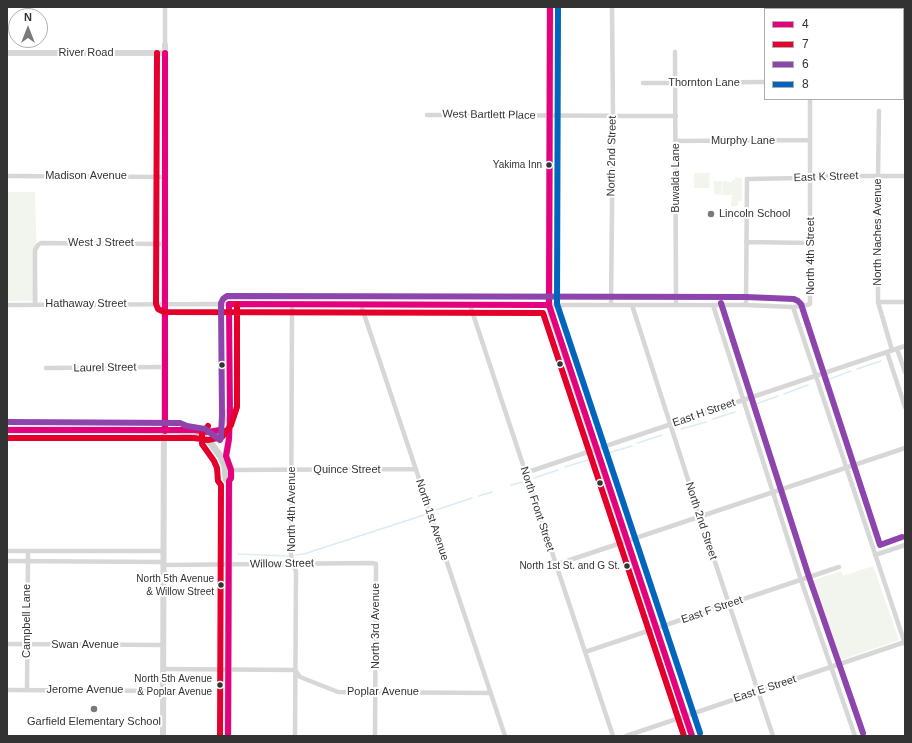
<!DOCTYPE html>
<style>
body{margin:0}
#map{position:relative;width:912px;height:743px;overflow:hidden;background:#fff;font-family:Helvetica,sans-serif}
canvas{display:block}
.frame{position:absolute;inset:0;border:8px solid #333;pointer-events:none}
.legend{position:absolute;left:764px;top:8px;width:140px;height:92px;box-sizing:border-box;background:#fff;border:1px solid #adadad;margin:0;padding:5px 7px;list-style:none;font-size:12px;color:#333}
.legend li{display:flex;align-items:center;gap:8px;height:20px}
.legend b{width:20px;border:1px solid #adadad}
.north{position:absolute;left:8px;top:8px;width:40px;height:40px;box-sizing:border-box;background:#fff;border:1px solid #adadad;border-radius:50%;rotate:0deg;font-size:11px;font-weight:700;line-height:16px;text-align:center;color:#333}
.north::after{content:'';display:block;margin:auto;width:14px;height:18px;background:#7a7a7a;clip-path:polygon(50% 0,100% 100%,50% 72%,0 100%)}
</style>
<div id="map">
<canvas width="912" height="743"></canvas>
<div class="frame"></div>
<ul class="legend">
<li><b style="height:5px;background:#e5007d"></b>4</li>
<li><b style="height:5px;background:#e4002b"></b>7</li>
<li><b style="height:5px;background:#8e44ad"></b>6</li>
<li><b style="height:5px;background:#0065bd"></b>8</li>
</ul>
<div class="north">N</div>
</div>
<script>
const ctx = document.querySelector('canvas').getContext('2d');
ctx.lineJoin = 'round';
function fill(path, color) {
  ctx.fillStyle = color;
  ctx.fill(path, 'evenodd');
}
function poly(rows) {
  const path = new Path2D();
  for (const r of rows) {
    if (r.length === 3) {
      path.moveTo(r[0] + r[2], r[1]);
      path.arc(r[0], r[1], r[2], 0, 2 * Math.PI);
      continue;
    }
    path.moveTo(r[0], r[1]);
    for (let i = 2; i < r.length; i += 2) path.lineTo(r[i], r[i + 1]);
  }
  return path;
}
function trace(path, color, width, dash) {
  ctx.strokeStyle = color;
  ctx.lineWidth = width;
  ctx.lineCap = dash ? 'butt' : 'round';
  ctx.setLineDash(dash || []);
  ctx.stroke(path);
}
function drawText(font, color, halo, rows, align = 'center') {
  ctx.font = font + ' Helvetica,sans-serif';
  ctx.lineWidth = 4;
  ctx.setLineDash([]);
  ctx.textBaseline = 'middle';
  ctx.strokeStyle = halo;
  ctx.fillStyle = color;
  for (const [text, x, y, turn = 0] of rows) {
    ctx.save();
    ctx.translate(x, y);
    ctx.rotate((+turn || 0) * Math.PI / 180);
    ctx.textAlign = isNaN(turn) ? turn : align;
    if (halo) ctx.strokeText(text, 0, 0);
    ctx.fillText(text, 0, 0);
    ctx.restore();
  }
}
const green = poly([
 [694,173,710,173,709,188,694,188],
 [735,177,742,178,742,201,738,201,738,206,731,206,732,193,731,195,722,195,723,181,732,182,732,180,735,180],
 [714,181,722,181,721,195,714,194],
 [7,192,35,192,38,301,7,301],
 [220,439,5.5],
 [873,566,899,640,835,662,808,582,841,571,843,576]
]);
const stream = poly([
 [857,369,881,361],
 [827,380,851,371],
 [784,394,808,385],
 [756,404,778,396],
 [713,419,735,412],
 [681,429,706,422],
 [638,443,662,435],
 [608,453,632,446],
 [565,467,588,460],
 [534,478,558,470],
 [511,485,523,482],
 [479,496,492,492],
 [436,510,472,498],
 [238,554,288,556],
 [295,555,304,554,424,515]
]);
const minor = poly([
 [165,7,165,45],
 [810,7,810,9],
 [903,48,905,48],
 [675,52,676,305],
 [643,83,765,82],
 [879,111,878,176,878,302,892,350],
 [427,115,676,116],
 [676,141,810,140],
 [7,176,164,177],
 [746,242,811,243],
 [878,302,905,302],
 [292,304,291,555,296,572,295,736],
 [7,305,229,304,229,406,230,415,229,436],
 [35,305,35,250,38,245,41,243,165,244],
 [361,305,505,736],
 [470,305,613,736],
 [549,305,746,305,793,307,807,305,810,304,810,99],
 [611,305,613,116,612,7],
 [632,305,700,517,773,736],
 [713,305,801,580,855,736],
 [746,305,747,179,804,178,811,176,905,176],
 [793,307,905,644],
 [897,349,905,372],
 [887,352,905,407],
 [46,368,165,367],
 [218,430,224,422,228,409],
 [231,470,415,469],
 [525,473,905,346],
 [7,551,163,551],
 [875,555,905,545],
 [7,561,163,562],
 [163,565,372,563,376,564,375,736],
 [555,565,905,448],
 [7,644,163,645],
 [585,652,839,567],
 [163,669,295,670,300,677,338,692,491,693],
 [7,690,163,691],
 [27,690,28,551],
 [626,736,905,642]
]);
const tertiary = poly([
 [7,53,165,53],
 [229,304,549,305],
 [163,736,165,45]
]);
const secondary = poly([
 [550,7,549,305,553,319,692,736],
 [7,430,117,430,179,431,194,430,208,432,221,430,227,434,229,439,226,456,231,470,231,478,229,481,228,736],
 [183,434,202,437,210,442,221,457,225,466,226,479,229,481]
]);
const bus1 = poly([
 [550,7,549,305,692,736],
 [165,53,165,431],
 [7,430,194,430,208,432,221,430,226,432,229,436],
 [228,736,229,481,231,478,231,470,226,456,229,439,230,415,229,304,549,305]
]);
const bus2 = poly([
 [157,53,156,304,158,309,164,312,543,313,684,736],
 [208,426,202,434,202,444,214,461,217,468,218,481,221,485,220,736],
 [7,438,194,438,208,440,222,437,231,425,237,407,237,304]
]);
const bus3 = poly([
 [721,303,809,577,863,733],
 [7,422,180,423,187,426,205,429,220,440,221,437,222,415,221,303,223,299,227,296,746,297,794,299,798,301,801,304,880,545,902,537]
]);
const bus4 = poly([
 [558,7,557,304,700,733]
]);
const markers = [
 [549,165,3.5,"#333"],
 [711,214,4,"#7a7a7a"],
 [560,364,3.5,"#333"],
 [222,365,3.5,"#333"],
 [600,483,3.5,"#333"],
 [627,566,3.5,"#333"],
 [221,585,3.5,"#333"],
 [220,685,3.5,"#333"],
 [94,709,4,"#7a7a7a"]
];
const busNames = [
 ["Yakima Inn",542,165],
 ["North 1st St. and G St.",620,566],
 ["North 5th Avenue",214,579],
 ["& Willow Street",214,592],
 ["North 5th Avenue",212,679],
 ["& Poplar Avenue",212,692]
];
const streetNames = [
 ["River Road",86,53],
 ["Thornton Lane",704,83],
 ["West Bartlett Place",489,115,1],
 ["Murphy Lane",743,141],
 ["North 2nd Street",612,156,-89],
 ["Madison Avenue",86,176],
 ["East K Street",826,177,-2],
 ["Buwalda Lane",676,178,-90],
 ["North Naches Avenue",878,232,-90],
 ["West J Street",101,243],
 ["North 4th Street",811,256,-90],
 ["Hathaway Street",86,304],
 ["Laurel Street",105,368,-1],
 ["East H Street",704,413,-19],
 ["Quince Street",347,470],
 ["North 4th Avenue",292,509,-90],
 ["North Front Street",537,509,72],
 ["North 1st Avenue",432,520,72],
 ["North 2nd Street",701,521,72],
 ["Willow Street",282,564,-1],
 ["East F Street",712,610,-19],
 ["Campbell Lane",27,621,-90],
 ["North 3rd Avenue",376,626,-90],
 ["Swan Avenue",85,645],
 ["East E Street",765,689,-18],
 ["Jerome Avenue",85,690],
 ["Poplar Avenue",383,692]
];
const poiNames = [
 ["Lincoln School",719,214],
 ["Garfield Elementary School",94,722,"center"]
];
fill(green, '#f1f5ed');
trace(stream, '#ddebf3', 1.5);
trace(minor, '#d7d7d7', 4.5);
trace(tertiary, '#d7d7d7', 6);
trace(secondary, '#d0d0d0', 7);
trace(bus1, '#e5007d', 6);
trace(bus2, '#e4002b', 6);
trace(bus3, '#8e44ad', 6);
trace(bus4, '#0065bd', 6);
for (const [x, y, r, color] of markers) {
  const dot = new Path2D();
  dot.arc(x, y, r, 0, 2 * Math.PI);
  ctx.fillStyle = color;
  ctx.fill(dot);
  trace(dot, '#fff', 1.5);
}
drawText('10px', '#333', '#fff', busNames, 'right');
drawText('11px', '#333', '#fff', streetNames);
drawText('11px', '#333', '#fff', poiNames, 'left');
</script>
